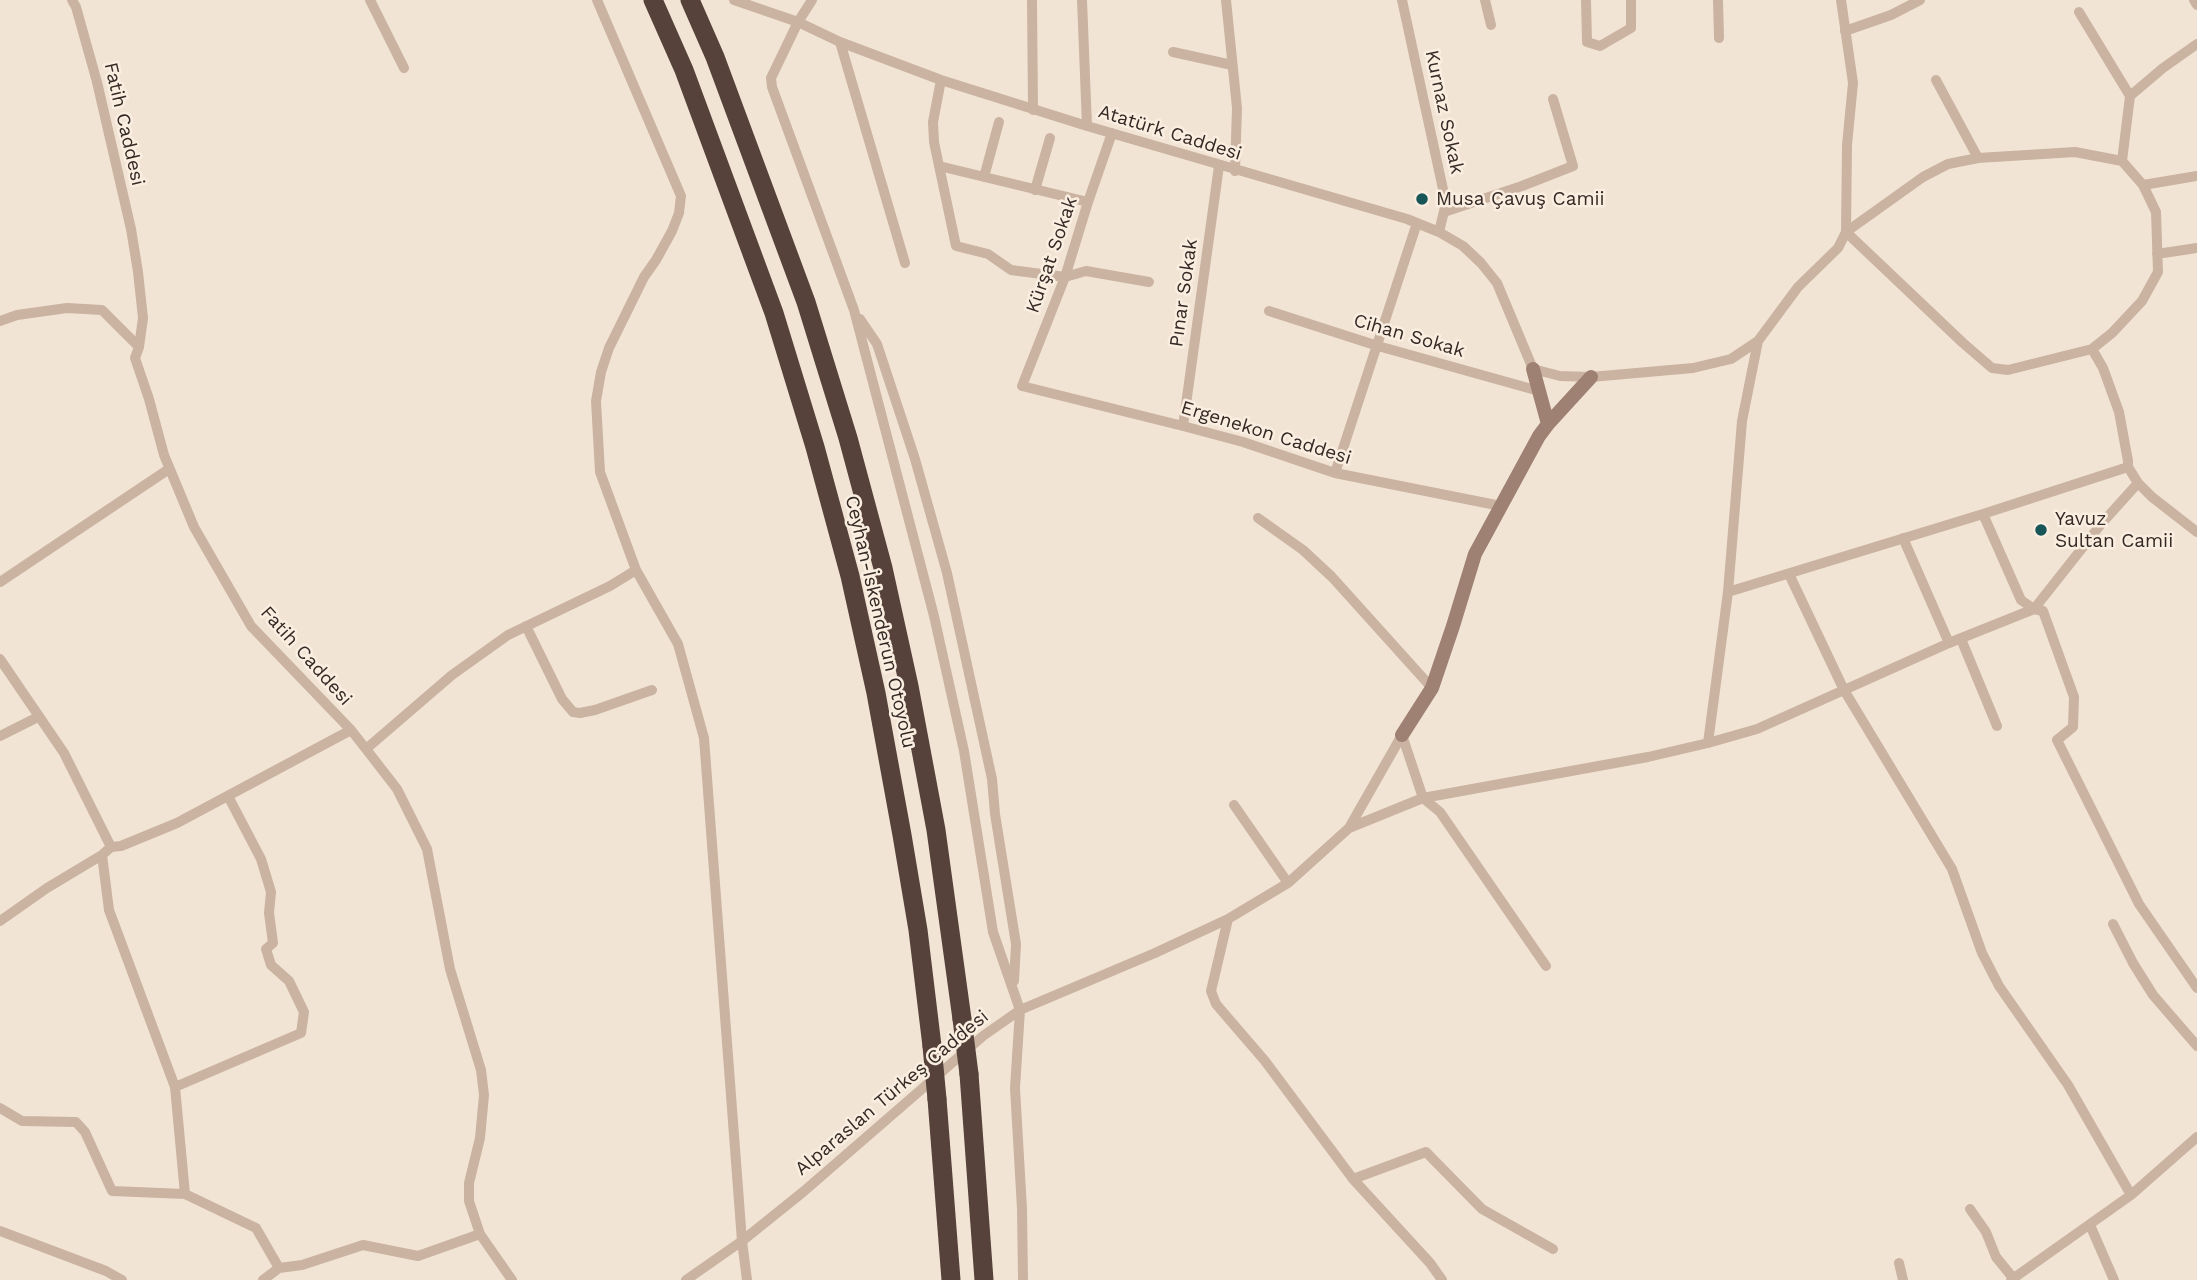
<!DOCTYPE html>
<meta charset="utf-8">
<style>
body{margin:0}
canvas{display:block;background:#f2e4d5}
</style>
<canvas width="2197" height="1280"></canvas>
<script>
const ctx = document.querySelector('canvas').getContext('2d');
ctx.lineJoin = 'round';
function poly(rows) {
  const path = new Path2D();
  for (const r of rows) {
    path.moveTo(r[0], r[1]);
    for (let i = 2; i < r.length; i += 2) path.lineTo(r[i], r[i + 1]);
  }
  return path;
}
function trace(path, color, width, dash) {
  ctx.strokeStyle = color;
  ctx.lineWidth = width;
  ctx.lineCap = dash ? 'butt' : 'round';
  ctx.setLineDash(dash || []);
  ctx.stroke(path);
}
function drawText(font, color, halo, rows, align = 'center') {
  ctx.font = font + ' "Work Sans",sans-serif';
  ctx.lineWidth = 5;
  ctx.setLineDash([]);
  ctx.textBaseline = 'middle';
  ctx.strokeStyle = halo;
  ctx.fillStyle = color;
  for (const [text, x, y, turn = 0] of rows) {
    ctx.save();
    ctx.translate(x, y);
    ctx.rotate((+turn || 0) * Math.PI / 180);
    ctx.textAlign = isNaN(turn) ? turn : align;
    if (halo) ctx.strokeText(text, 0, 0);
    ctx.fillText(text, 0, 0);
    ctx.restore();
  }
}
const street = poly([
 [72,0,76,7,97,82,131,229,138,272,143,318,139,347,135,358,149,399,164,455,194,527,251,626,351,730,366,749,397,789,427,849,450,969,481,1070,484,1095,480,1138,469,1183,469,1201,480,1234,512,1280],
 [370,0,404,68],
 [597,0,681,196,679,213,672,231,656,260,644,277,609,348,601,372,596,401,600,472,636,570,678,644,704,738,742,1241,747,1280],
 [734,0,798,22,840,42,941,80,1087,126,1407,219,1439,232,1463,246,1481,263,1497,283,1533,369,1560,376,1591,377,1693,368,1731,359,1758,341,1798,287,1838,248,1846,232,1923,177,1948,164,1978,158,2075,152,2122,161,2143,185,2156,212,2158,272,2142,301,2112,333,2092,349],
 [812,0,798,22,771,78,772,87,854,310,934,616,964,751,993,932,1020,1010,1015,1088,1022,1209,1023,1280],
 [1032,0,1033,110],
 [1082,0,1087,126],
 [1226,0,1237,108,1235,171],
 [1402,0,1446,203,1439,232],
 [1485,0,1491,25],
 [1586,0,1587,42,1600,46,1631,28,1631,0],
 [1718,0,1719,38],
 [1841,0,1853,83,1847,145,1846,232,1963,343,1992,368,2008,370,2092,349,2103,368,2119,412,2128,461,2128,467,2138,483,2152,497,2197,532],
 [2194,0,2197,5],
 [2079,12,2130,96],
 [1845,31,1891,15,1920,0],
 [840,42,905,263],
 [1173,52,1232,65],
 [941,80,933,122,934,142,956,246,988,254,1011,270,1065,277,1086,271,1149,282],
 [1936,80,1978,158],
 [1112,133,1088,202,1065,277,1022,386,1183,426,1243,442,1335,473,1501,506],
 [2122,161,2130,96,2163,68,2197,44],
 [939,166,1088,202],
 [984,177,999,122],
 [2143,185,2197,176],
 [1035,190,1050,138],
 [1444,212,1522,186,1573,166,1553,99],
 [2157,254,2197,248],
 [1269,311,1378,346,1539,391],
 [860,319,877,344,915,459,947,573,992,779,995,814,1016,944,1014,981],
 [0,321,17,315,67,308,102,310,139,347],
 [1183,426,1219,166],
 [1335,473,1417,223],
 [1983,514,2021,600,2034,609,2043,611,2074,697,2073,727,2057,740,2139,904,2197,988],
 [1258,518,1303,550,1332,577,1432,688],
 [1903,538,1949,643],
 [1789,574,1844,690,1952,869,1982,953,1999,986,2068,1085,2131,1195],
 [0,582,169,469],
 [1728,592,1983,514,2128,467],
 [526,626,562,699,573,712,580,713,595,710,652,690],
 [1961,639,1997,726],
 [0,659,64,753,111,847],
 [1402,735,1423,798,1440,812,1546,966],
 [0,736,38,717],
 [1708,743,1728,592,1742,421,1758,341],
 [366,749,452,675,508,635,610,586,636,570],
 [1234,805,1288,883],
 [1349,828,1423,798,1648,757,1708,743,1757,729,1949,643,2034,609,2102,523,2138,483],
 [1228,919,1211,991,1216,1004,1265,1061,1353,1179,1426,1152,1482,1209,1553,1249],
 [0,921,47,888,102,855],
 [2113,924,2133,963,2153,995,2197,1046],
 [175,1087,301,1033,304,1012,289,981,271,965,266,949,273,943,269,913,271,892,261,859,228,796],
 [0,1108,22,1121,76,1122,85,1132,112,1191,185,1194,256,1228,279,1268],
 [1353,1179,1430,1263,1442,1280],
 [185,1194,175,1087,109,910,102,855,111,847,121,846,177,823,351,730],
 [1970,1209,1986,1232,1996,1257,2013,1278],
 [2090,1225,2114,1280],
 [0,1231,106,1271,122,1280],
 [1899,1263,1903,1280],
 [263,1280,279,1268,302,1265,363,1245,418,1256,480,1234],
 [686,1280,742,1241,803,1192,983,1036,1020,1010,1155,953,1228,919,1288,883,1349,828,1402,735],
 [2011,1280,2131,1195,2197,1137]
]);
const secondary = poly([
 [1533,369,1548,424],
 [1402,735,1432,688,1453,626,1475,554,1539,436,1548,424,1591,377]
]);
const highway = poly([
 [653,0,684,70,774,313,815,447,850,576,876,693,902,835,918,930,932,1046],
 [690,0,715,57,806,302,848,438,883,568,909,686,936,830,962,1019],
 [969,1074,984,1280],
 [937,1099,951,1280]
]);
const highwayBridge = poly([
 [962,1019,969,1074],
 [932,1046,937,1099]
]);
const markers = [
 [1422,199,7,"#175558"],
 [2041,530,7,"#175558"]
];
const streetNames = [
 ["Kurnaz Sokak",1444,112,78],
 ["Fatih Caddesi",124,124,77],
 ["Atatürk Caddesi",1170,133,17],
 ["Kürşat Sokak",1052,255,-71],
 ["Pınar Sokak",1184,293,-82],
 ["Cihan Sokak",1409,336,16],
 ["Ergenekon Caddesi",1266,433,17],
 ["Ceyhan-İskenderun Otoyolu",880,622,77],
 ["Fatih Caddesi",306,656,48],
 ["Alparaslan Türkeş Caddesi",892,1093,-40]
];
const poiNames = [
 ["Musa Çavuş Camii",1436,199],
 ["Yavuz",2055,519],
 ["Sultan Camii",2055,541]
];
trace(street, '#cbb3a1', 10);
trace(secondary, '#9e8172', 14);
trace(highway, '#56423b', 19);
trace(highwayBridge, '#56423b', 19);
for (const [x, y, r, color] of markers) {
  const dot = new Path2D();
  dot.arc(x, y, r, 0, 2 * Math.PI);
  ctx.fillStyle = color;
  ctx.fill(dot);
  trace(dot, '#faeee1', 2.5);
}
drawText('19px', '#342924', '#faeee1', streetNames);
drawText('19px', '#342924', '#faeee1', poiNames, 'left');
</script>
